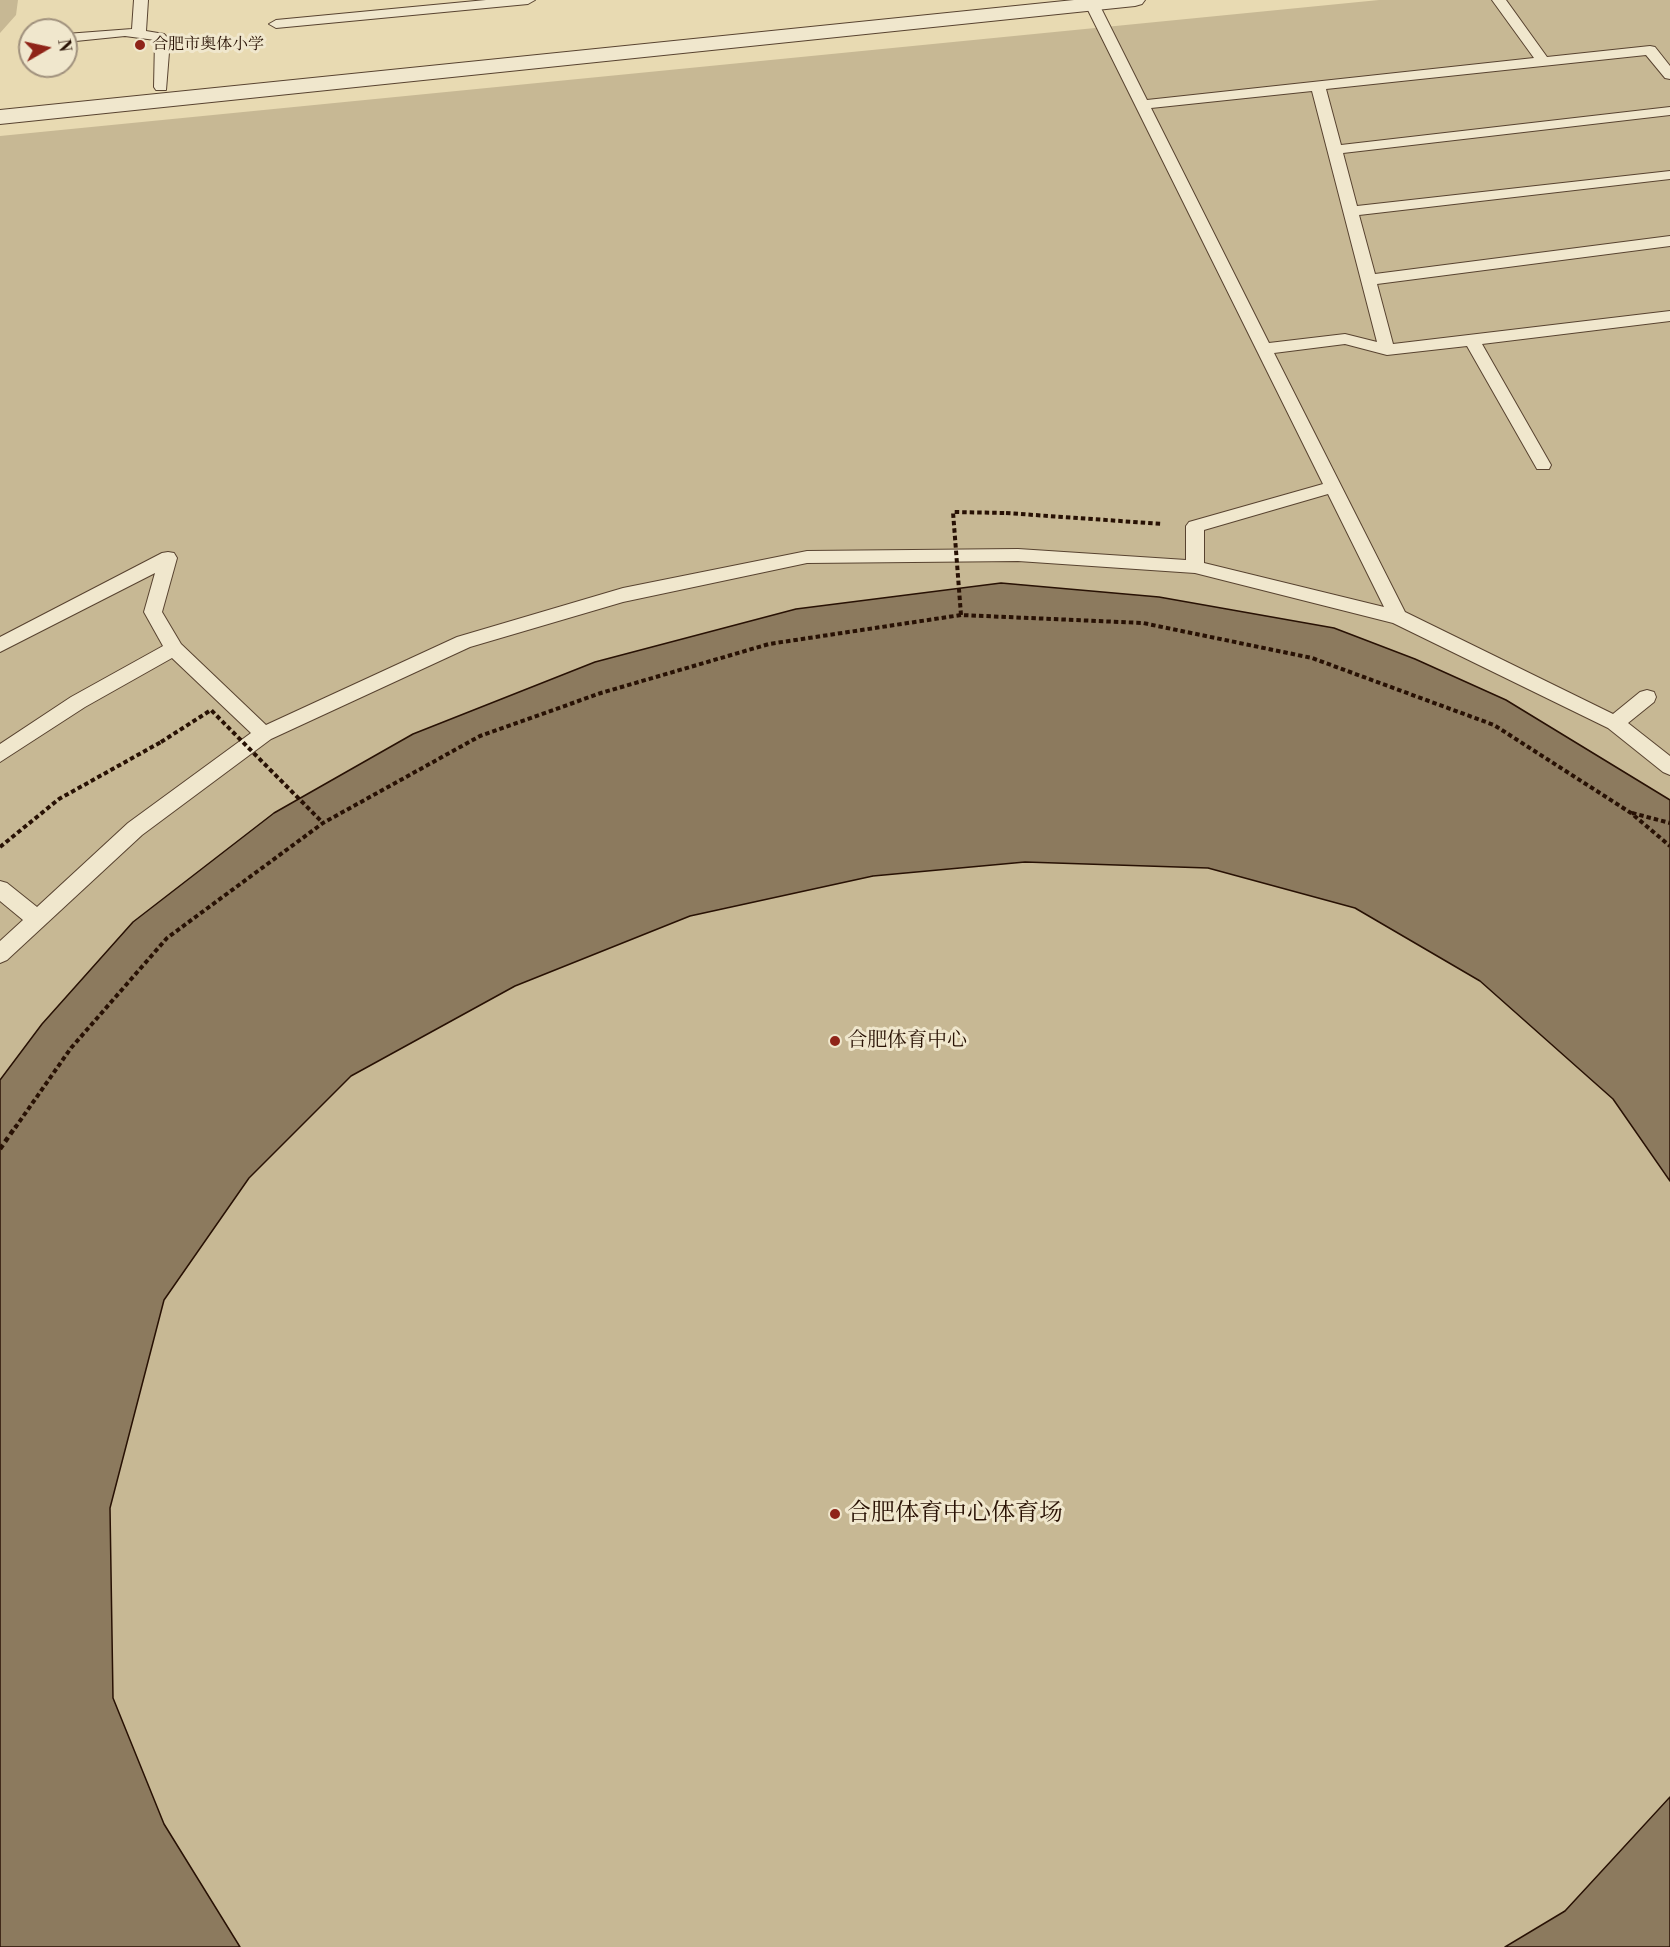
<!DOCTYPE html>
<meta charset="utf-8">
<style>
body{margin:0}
#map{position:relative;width:1670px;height:1947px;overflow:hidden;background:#e8dab2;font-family:"Libre Bodoni",serif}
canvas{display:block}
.north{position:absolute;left:18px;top:18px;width:60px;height:60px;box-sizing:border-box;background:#f0e7cd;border:2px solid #a0917d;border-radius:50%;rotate:81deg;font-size:16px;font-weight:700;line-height:24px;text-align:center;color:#281104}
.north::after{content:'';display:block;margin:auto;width:21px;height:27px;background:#8f2418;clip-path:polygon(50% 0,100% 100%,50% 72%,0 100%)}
</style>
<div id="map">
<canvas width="1670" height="1947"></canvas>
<div class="north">N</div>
</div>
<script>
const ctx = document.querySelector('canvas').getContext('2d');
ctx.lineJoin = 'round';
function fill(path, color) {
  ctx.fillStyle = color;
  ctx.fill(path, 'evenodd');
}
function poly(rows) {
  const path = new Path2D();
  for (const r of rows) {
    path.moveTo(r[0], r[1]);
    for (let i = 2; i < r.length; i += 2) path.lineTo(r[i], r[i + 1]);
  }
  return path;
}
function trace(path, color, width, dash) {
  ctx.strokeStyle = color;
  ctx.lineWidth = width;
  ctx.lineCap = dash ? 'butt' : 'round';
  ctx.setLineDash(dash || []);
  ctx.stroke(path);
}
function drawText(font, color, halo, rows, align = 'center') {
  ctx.font = font + ' "Libre Bodoni","Noto Serif SC",serif';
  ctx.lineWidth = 6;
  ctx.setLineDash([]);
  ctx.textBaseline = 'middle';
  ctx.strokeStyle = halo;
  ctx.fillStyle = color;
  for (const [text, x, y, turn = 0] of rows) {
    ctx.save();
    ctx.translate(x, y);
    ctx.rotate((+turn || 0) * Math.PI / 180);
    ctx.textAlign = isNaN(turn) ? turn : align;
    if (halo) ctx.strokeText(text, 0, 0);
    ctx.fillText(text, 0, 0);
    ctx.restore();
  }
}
const green = poly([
 [0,0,18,0,16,15,0,33],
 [1379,0,1670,0,1670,1947,0,1947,0,136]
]);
const building = poly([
 [1001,583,1159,597,1334,628,1415,659,1506,700,1670,800,1670,1181,1613,1099,1480,981,1355,908,1208,868,1025,862,873,876,690,916,515,986,351,1076,249,1178,164,1300,110,1508,113,1698,164,1824,240,1947,0,1947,0,1080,42,1024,133,922,274,813,413,734,595,662,796,609,1001,583],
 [1670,1797,1670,1947,1505,1947,1565,1911,1670,1797]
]);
const pathFar1 = poly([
 [1006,513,1163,524],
 [1632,813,1670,823],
 [0,847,59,799,161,742],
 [15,1128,71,1048,167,938,323,823,480,736,601,693,769,644,961,615,1143,623,1312,658,1494,725,1631,813,1670,846]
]);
const path = poly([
 [0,1149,16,1126]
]);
const service = poly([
 [134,0,148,0,146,31,164,34,170,40,166,90,156,90,154,87,155,40,125,36,66,42,66,34,132,29,134,0],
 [486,0,535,0,528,4,276,28,269,24,276,20,486,0],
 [1083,0,1097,0,1147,100,1534,58,1492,0,1506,0,1547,57,1650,46,1655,47,1670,66,1670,79,1665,78,1646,55,1326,89,1341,145,1670,107,1670,115,1343,153,1357,206,1670,171,1670,179,1359,215,1375,274,1670,236,1670,246,1377,284,1393,344,1670,311,1670,321,1482,344,1551,465,1549,469,1537,469,1467,346,1387,355,1345,344,1274,353,1405,612,1613,714,1640,692,1647,690,1654,692,1656,697,1654,702,1628,723,1670,756,1670,775,1663,772,1608,728,1393,623,1195,573,1018,561,807,563,623,602,470,647,271,739,142,835,7,960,0,963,0,941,23,920,0,901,0,881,7,883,37,907,128,823,251,733,172,658,85,707,0,762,0,744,71,697,163,646,144,612,155,573,0,652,0,637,162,553,168,552,174,553,177,558,162,612,181,644,266,725,457,637,623,588,807,551,1018,549,1186,560,1186,526,1189,522,1323,484,1083,0],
 [1312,91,1377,342,1345,334,1269,343,1151,108,1312,91],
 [1328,494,1384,607,1204,563,1204,530,1328,494]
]);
const minor = poly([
 [1074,0,1145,0,1142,4,1135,6,0,124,0,110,1074,0]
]);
const pathBridge = poly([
 [961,615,953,512,1006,513],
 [161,742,211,710,323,823]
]);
const markers = [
 [140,45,6,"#8f2418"],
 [835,1041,6,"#8f2418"],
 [835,1514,6,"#8f2418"]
];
const farPoinames = [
 ["合肥市奥体小学",152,45]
];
const poiNames = [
 ["合肥体育中心",847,1041]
];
const nearPoinames = [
 ["合肥体育中心体育场",847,1514]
];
fill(green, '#c7b894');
fill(building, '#8c7a5e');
trace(building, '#281104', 1.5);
trace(service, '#584330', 2);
trace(minor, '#584330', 2);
trace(pathFar1, '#281104', 4, [4.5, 3]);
trace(path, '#281104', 4.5, [5, 4]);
fill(service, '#f0e7cd');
fill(minor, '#f0e7cd');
trace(pathBridge, '#281104', 4, [4.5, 3]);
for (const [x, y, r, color] of markers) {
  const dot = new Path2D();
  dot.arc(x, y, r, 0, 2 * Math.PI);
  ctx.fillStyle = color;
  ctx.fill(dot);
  trace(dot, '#f0e7cd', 2);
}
drawText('16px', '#281104', '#f0e7cd', farPoinames, 'left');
drawText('20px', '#281104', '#f0e7cd', poiNames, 'left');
drawText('24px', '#281104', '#f0e7cd', nearPoinames, 'left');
</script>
